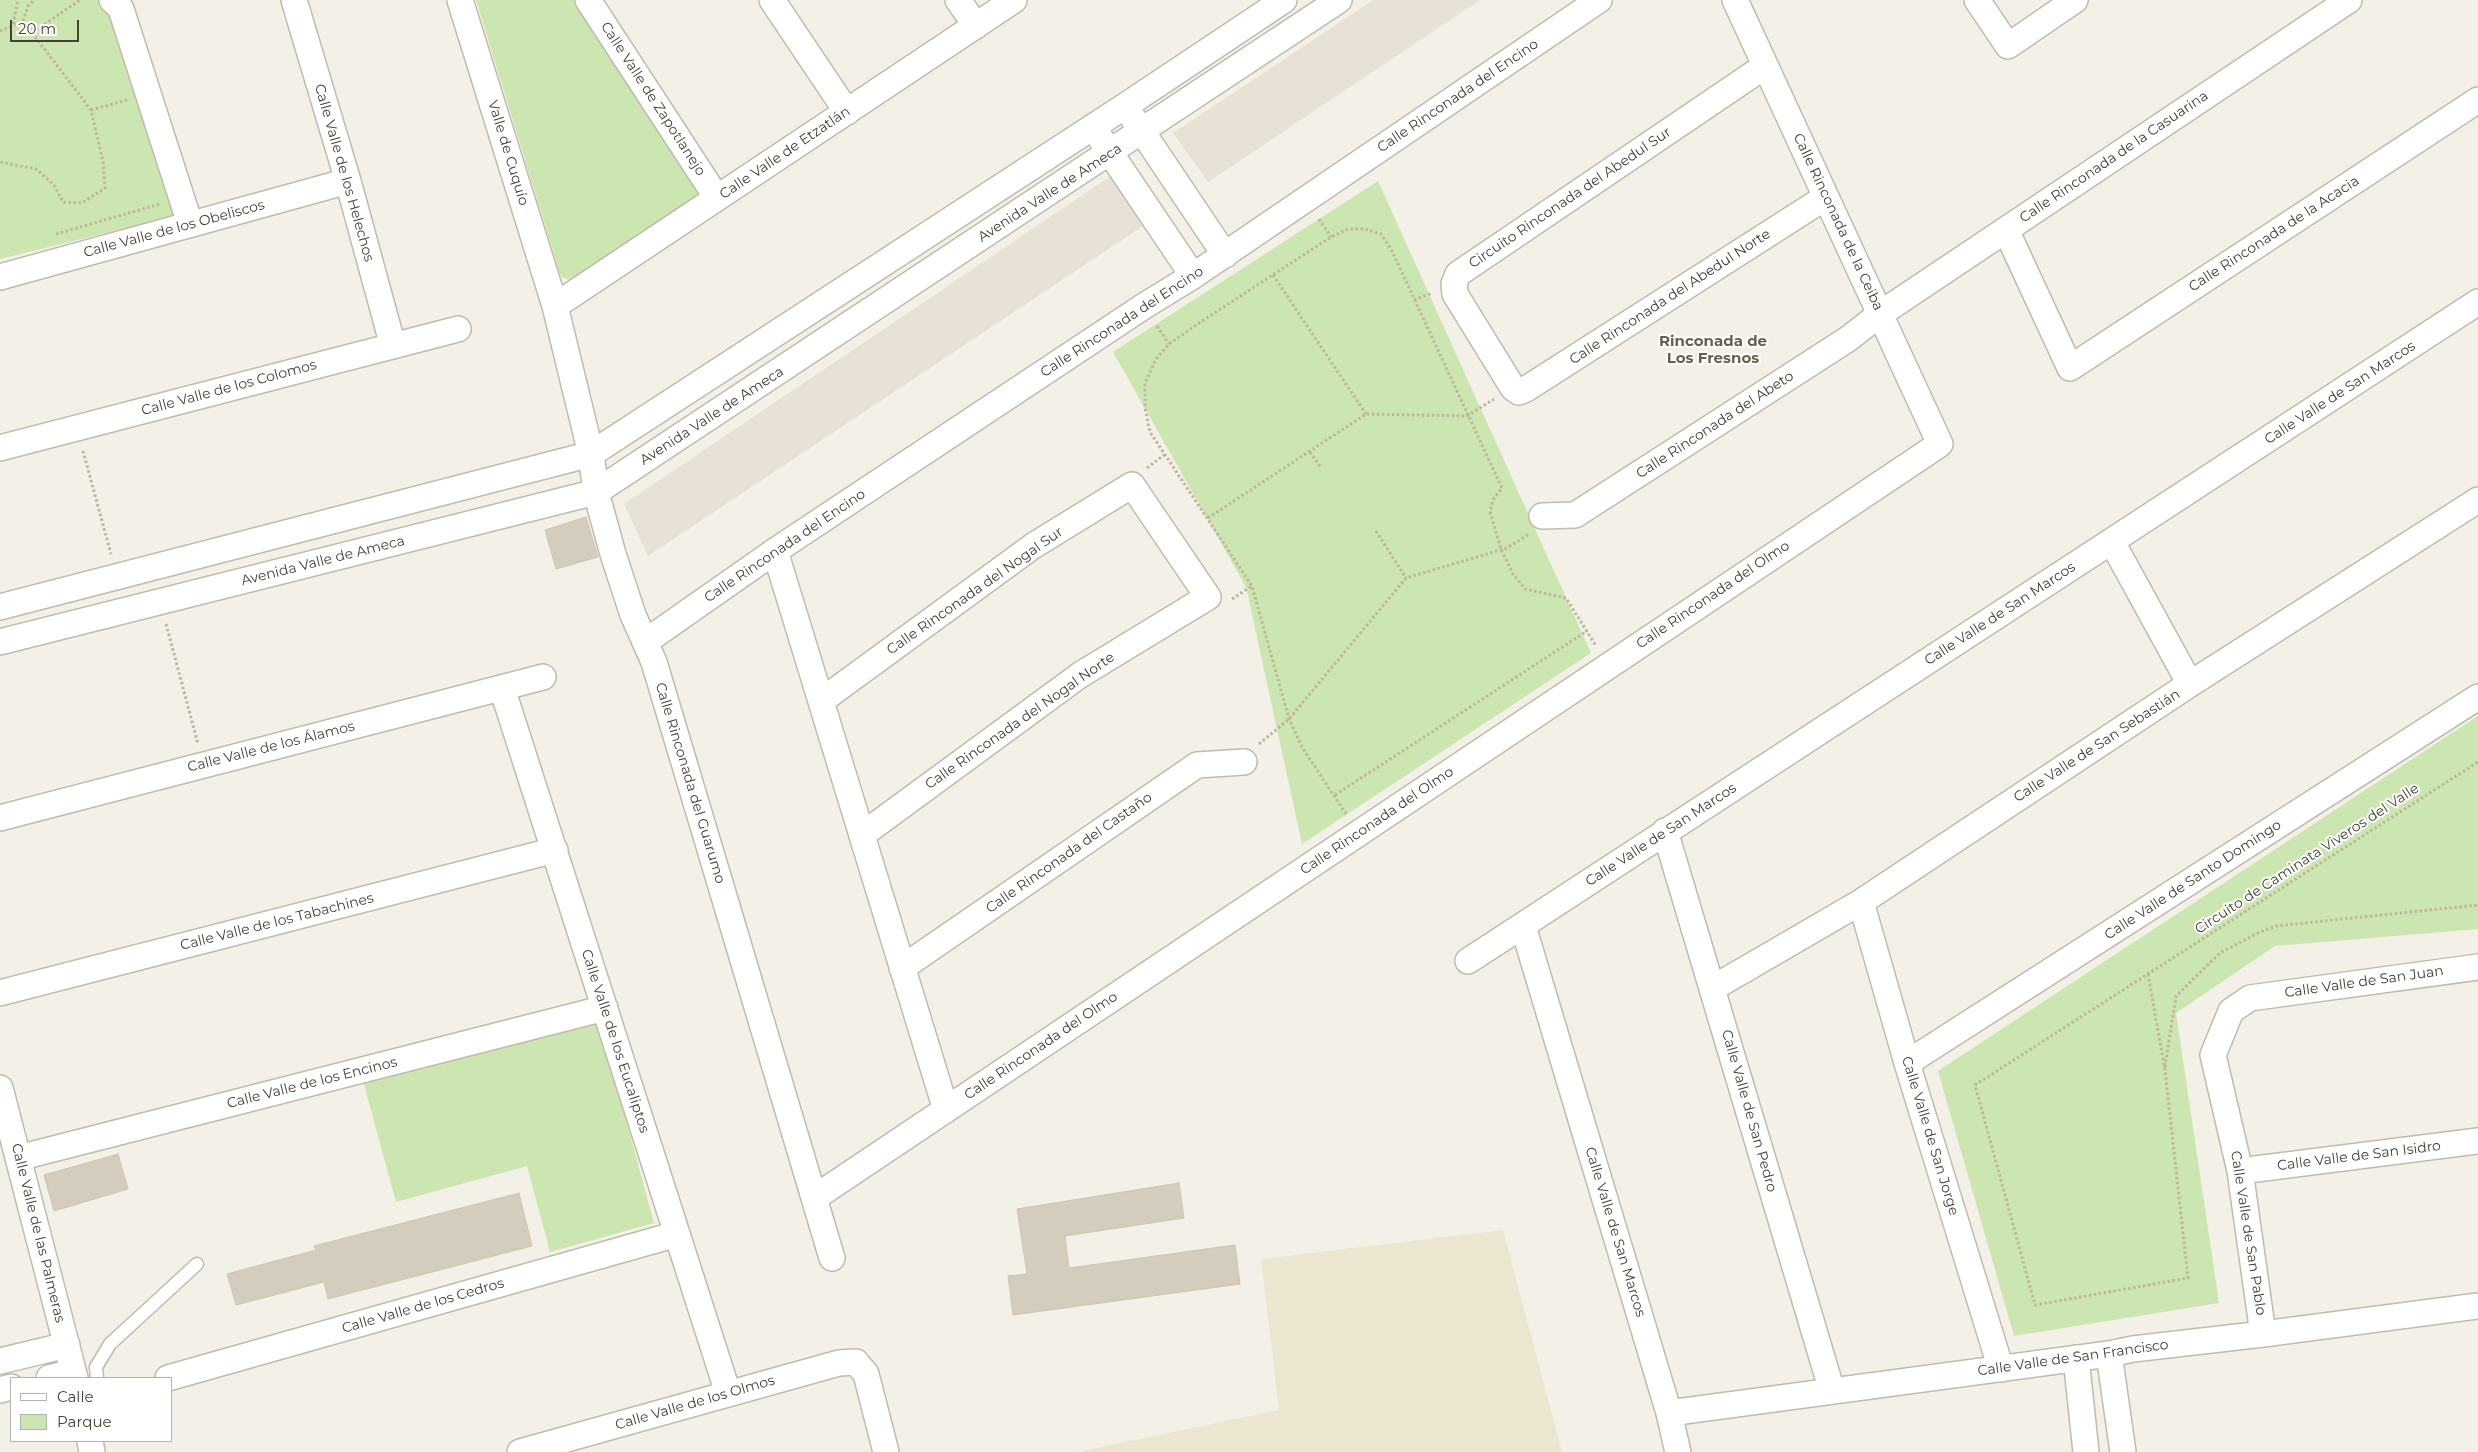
<!DOCTYPE html>
<meta charset="utf-8">
<style>
body{margin:0}
#map{position:relative;width:2478px;height:1452px;overflow:hidden;background:#f3f0e7;font-family:Montserrat,sans-serif}
canvas{display:block}
.legend{position:absolute;left:10px;top:1377px;width:162px;height:65px;box-sizing:border-box;background:#fff;border:1px solid #b5b3af;margin:0;padding:6px 9px;list-style:none;font-size:15px;color:#464036}
.legend li{display:flex;align-items:center;gap:10px;height:25px}
.legend b{width:25px;border:1px solid #b5b3af}
.scale{position:absolute;left:10px;top:20px;width:69px;height:22px;box-sizing:border-box;border:2px solid #464036;border-top:0;padding-left:6px;font-size:15px;line-height:18px;white-space:nowrap;color:#464036;-webkit-text-stroke:4px #fff;paint-order:stroke}
</style>
<div id="map">
<canvas width="2478" height="1452"></canvas>
<ul class="legend">
<li><b style="height:6px;background:#fff"></b>Calle</li>
<li><b style="height:14px;background:#cbe6b0"></b>Parque</li>
</ul>
<div class="scale">20 m</div>
</div>
<script>
const ctx = document.querySelector('canvas').getContext('2d');
ctx.lineJoin = 'round';
function fill(path, color) {
  ctx.fillStyle = color;
  ctx.fill(path, 'evenodd');
}
function poly(rows) {
  const path = new Path2D();
  for (const r of rows) {
    path.moveTo(r[0], r[1]);
    for (let i = 2; i < r.length; i += 2) path.lineTo(r[i], r[i + 1]);
  }
  return path;
}
function trace(path, color, width, dash) {
  ctx.strokeStyle = color;
  ctx.lineWidth = width;
  ctx.lineCap = dash ? 'butt' : 'round';
  ctx.setLineDash(dash || []);
  ctx.stroke(path);
}
function drawText(font, color, halo, rows, align = 'center') {
  ctx.font = font + ' Montserrat,sans-serif';
  ctx.lineWidth = 4;
  ctx.setLineDash([]);
  ctx.textBaseline = 'middle';
  ctx.strokeStyle = halo;
  ctx.fillStyle = color;
  for (const [text, x, y, turn = 0] of rows) {
    ctx.save();
    ctx.translate(x, y);
    ctx.rotate((+turn || 0) * Math.PI / 180);
    ctx.textAlign = isNaN(turn) ? turn : align;
    if (halo) ctx.strokeText(text, 0, 0);
    ctx.fillText(text, 0, 0);
    ctx.restore();
  }
}
const residential = poly([
 [1373,0,1480,0,1208,182,1173,133],
 [1111,176,1143,226,648,556,624,504]
]);
const education = poly([
 [1503,1230,1562,1452,1285,1452,1284,1445,1285,1452,1077,1452,1279,1410,1261,1259]
]);
const green = poly([
 [0,0,105,0,180,215,0,259],
 [476,0,580,0,708,199,580,284,561,277],
 [1378,181,1591,653,1302,844,1246,587,1113,352],
 [2478,716,2478,929,2275,946,2176,1013,2219,1303,2014,1336,1938,1071],
 [598,1017,654,1223,550,1252,527,1166,396,1202,363,1081]
]);
const building = poly([
 [586,517,598,557,556,569,545,530,586,517],
 [118,1154,128,1189,54,1211,44,1175,118,1154],
 [1179,1183,1184,1218,1065,1236,1069,1268,1235,1245,1240,1284,1013,1315,1008,1276,1027,1274,1017,1209,1179,1183],
 [519,1193,532,1246,328,1299,324,1282,236,1305,227,1274,316,1250,314,1246,519,1193]
]);
const path = poly([
 [23,21,28,6,34,0],
 [13,24,18,0],
 [0,31,23,21,91,110,103,162,105,188,82,203,63,202,54,185,36,169,0,162],
 [32,33,80,0],
 [91,110,127,100],
 [1319,219,1331,237],
 [56,234,160,204],
 [1273,275,1366,414],
 [1414,300,1432,293],
 [1157,326,1169,344],
 [83,451,111,554],
 [1310,452,1321,468],
 [1147,468,1164,455],
 [1208,518,1366,414,1467,416,1494,399],
 [1376,531,1406,578],
 [1232,599,1252,586],
 [166,624,198,744],
 [1259,744,1289,719,1406,578,1507,548,1529,534],
 [1335,795,1587,631],
 [1346,814,1302,747,1289,719,1252,586,1150,432,1145,408,1145,383,1156,359,1169,344,1196,325,1331,237,1348,229,1365,229,1381,234,1392,251,1502,488,1493,500,1490,512,1501,549,1513,574,1525,589,1566,598,1596,646],
 [2148,974,2165,1070,2188,1278,2035,1305,1975,1085,2478,762],
 [2165,1067,2176,996,2220,953,2260,932,2276,926,2478,905]
]);
const lane = poly([
 [97,1378,96,1367,110,1344,197,1264]
]);
const street = poly([
 [112,0,121,9,190,224],
 [294,0,348,181,393,346],
 [460,0,555,306,591,454,596,492,613,554,633,615,654,662,832,1258],
 [588,0,717,198],
 [772,0,847,112],
 [958,0,976,26],
 [1977,0,2008,46,2075,0],
 [1765,66,1458,274,1454,284,1455,294,1513,388,1519,392,1526,389,1826,197],
 [1133,118,1225,255],
 [1101,139,1193,276],
 [2006,230,2070,368,2478,100],
 [0,277,348,181],
 [555,306,1014,0],
 [0,448,458,329],
 [1542,516,1575,515,1848,339,1880,314,2349,0],
 [2112,542,2190,684],
 [775,551,946,1110],
 [0,607,591,454,1125,106,1284,0],
 [0,642,596,492,1339,0],
 [645,642,775,551,1144,306,1193,276,1599,0],
 [502,688,728,1393],
 [821,701,1033,546,1132,485,1208,597,1080,675,862,835],
 [0,818,543,677],
 [1665,831,1832,1391],
 [1861,902,1907,1063,2001,1369],
 [1523,926,1669,1413,1678,1452],
 [1468,961,2478,302],
 [902,968,1197,765,1244,762],
 [1713,988,1861,902,2190,684,2478,500],
 [0,993,555,850],
 [1907,1063,2478,697],
 [0,1088,75,1378],
 [18,1158,605,1008],
 [2240,1171,2478,1141],
 [814,1198,1940,444,1735,0],
 [2263,1334,2240,1171,2213,1055,2231,1011,2250,998,2478,967],
 [2109,1354,2123,1452],
 [2076,1358,2086,1452],
 [0,1361,67,1345],
 [49,1378,73,1372],
 [168,1378,677,1234],
 [0,1390,11,1387],
 [1669,1413,2109,1354,2133,1349,2263,1334,2478,1306],
 [90,1441,92,1452],
 [520,1452,839,1363,856,1362,866,1374,886,1452]
]);
const streetNames = [
 ["Calle Rinconada del Encino",1458,96,-34],
 ["Calle Valle de Zapotlanejo",653,99,57],
 ["Valle de Cuquío",508,153,73],
 ["Calle Valle de Etzatlán",785,153,-34],
 ["Calle Rinconada de la Casuarina",2114,157,-34],
 ["Calle Valle de los Helechos",344,173,74],
 ["Avenida Valle de Ameca",1050,193,-33],
 ["Circuito Rinconada del Abedul Sur",1570,198,-34],
 ["Calle Rinconada de la Ceiba",1838,222,65],
 ["Calle Valle de los Obeliscos",174,229,-15],
 ["Calle Rinconada de la Acacia",2274,234,-33],
 ["Calle Rinconada del Abedul Norte",1670,297,-33],
 ["Calle Rinconada del Encino",1122,322,-33],
 ["Calle Valle de los Colomos",229,388,-15],
 ["Calle Valle de San Marcos",2340,393,-33],
 ["Avenida Valle de Ameca",712,416,-33],
 ["Calle Rinconada del Abeto",1715,425,-33],
 ["Calle Rinconada del Encino",785,546,-34],
 ["Avenida Valle de Ameca",323,561,-14],
 ["Calle Rinconada del Nogal Sur",975,591,-35],
 ["Calle Rinconada del Olmo",1713,595,-34],
 ["Calle Valle de San Marcos",2000,614,-33],
 ["Calle Rinconada del Nogal Norte",1020,721,-35],
 ["Calle Valle de San Sebastián",2097,746,-33],
 ["Calle Valle de los Álamos",271,747,-14],
 ["Calle Rinconada del Guarumo",690,783,73],
 ["Calle Rinconada del Olmo",1377,821,-34],
 ["Calle Valle de San Marcos",1661,835,-33],
 ["Calle Rinconada del Castaño",1069,853,-35],
 ["Circuito de Caminata Viveros del Valle",2307,859,-33],
 ["Calle Valle de Santo Domingo",2193,880,-33],
 ["Calle Valle de los Tabachines",277,922,-14],
 ["Calle Valle de San Juan",2364,982,-8],
 ["Calle Valle de los Eucaliptos",615,1041,72],
 ["Calle Rinconada del Olmo",1041,1046,-34],
 ["Calle Valle de los Encinos",312,1083,-14],
 ["Calle Valle de San Pedro",1749,1111,74],
 ["Calle Valle de San Jorge",1930,1136,73],
 ["Calle Valle de San Isidro",2359,1156,-7],
 ["Calle Valle de San Marcos",1615,1232,73],
 ["Calle Valle de las Palmeras",38,1233,76],
 ["Calle Valle de San Pablo",2248,1233,81],
 ["Calle Valle de los Cedros",423,1306,-16],
 ["Calle Valle de San Francisco",2073,1358,-8],
 ["Calle Valle de los Olmos",695,1403,-16]
];
const neighbourhoodNames = [
 ["Rinconada de",1713,342],
 ["Los Fresnos",1713,359]
];
fill(residential, '#e7e2d5');
fill(education, '#ece6d1');
fill(green, '#cbe6b0');
fill(building, '#d4ccbc');
trace(building, '#cfc4b0', 1);
trace(lane, '#c1bbac', 15);
trace(street, '#c1bbac', 28);
trace(path, '#c0b59b', 3, [2.5, 2.5]);
trace(lane, '#fff', 12);
trace(street, '#fff', 25);
drawText('14px', '#464036', '#fff', streetNames);
drawText('bold 15px', '#685f4d', '#fff', neighbourhoodNames);
</script>
